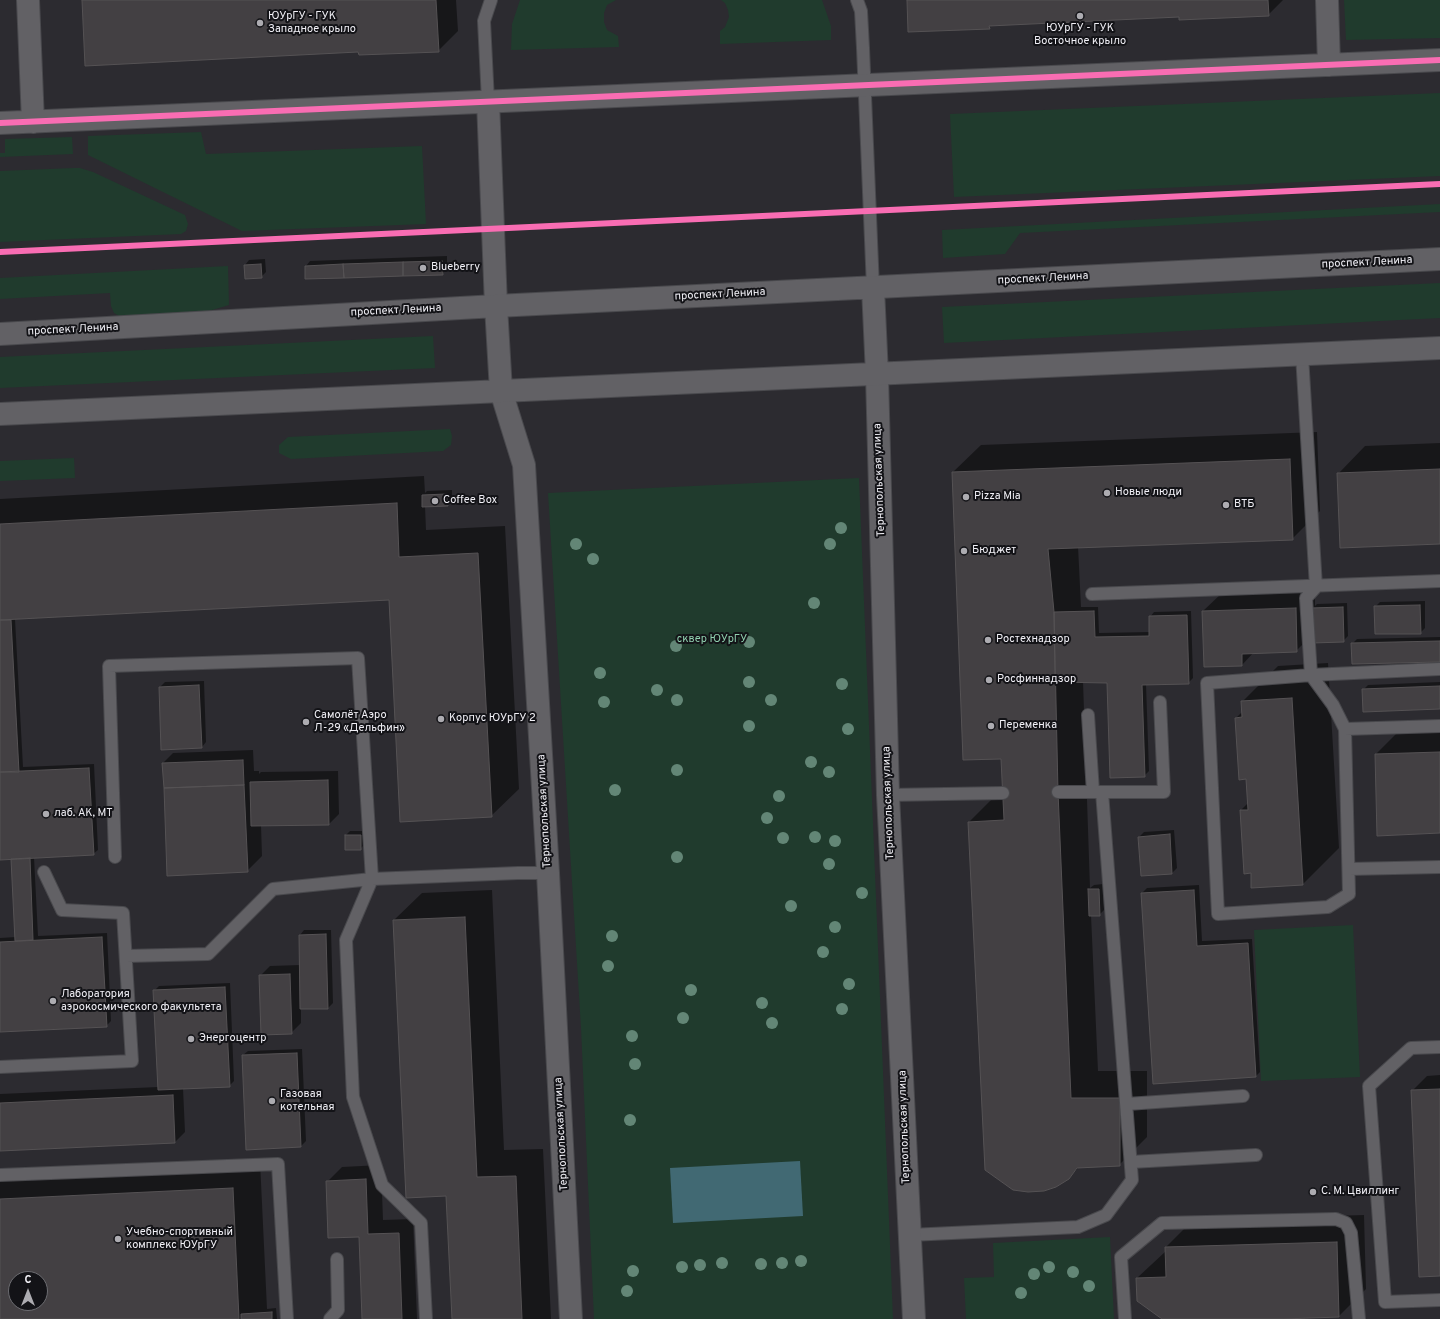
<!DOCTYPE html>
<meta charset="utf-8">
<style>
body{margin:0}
#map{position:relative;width:1440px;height:1319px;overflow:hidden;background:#2c2b30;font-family:Overpass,sans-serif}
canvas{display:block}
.north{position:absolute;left:8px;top:1271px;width:40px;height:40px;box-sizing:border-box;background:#131317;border:1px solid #6c6c71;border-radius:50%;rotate:0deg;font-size:11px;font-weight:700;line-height:16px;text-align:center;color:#f2f1f7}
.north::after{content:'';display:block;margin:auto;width:14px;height:18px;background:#adacb1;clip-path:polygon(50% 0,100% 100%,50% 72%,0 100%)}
</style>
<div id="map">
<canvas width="1440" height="1319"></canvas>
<div class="north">С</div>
</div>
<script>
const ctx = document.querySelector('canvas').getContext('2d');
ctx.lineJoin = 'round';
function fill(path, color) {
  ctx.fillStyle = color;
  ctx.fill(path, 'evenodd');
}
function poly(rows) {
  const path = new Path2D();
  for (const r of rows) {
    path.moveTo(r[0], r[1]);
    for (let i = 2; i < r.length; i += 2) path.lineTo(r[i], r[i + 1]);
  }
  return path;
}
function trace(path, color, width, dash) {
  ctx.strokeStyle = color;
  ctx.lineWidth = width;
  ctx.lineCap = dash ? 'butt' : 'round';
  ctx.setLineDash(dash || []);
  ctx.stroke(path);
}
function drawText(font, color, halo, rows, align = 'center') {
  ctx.font = font + ' Overpass,sans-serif';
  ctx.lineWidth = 4;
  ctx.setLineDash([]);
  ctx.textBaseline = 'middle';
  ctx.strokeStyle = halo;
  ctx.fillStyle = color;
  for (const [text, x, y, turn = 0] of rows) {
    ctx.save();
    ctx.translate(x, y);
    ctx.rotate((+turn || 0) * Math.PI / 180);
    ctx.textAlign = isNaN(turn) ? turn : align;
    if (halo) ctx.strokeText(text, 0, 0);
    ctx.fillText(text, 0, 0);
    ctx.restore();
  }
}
const green = poly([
 [520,0,616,0,607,5,604,13,604,22,607,30,618,36,619,47,511,50,512,24],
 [721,0,822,0,831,26,831,40,720,44,720,31,725,27,729,17,728,10,725,3],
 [1344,0,1440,0,1440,38,1346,40],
 [1440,93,1440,176,954,197,950,114],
 [201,132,206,154,422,146,426,224,242,231,88,155,88,136],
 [72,137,73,154,0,157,0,153,5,153,5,139],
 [74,168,80,168,93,172,185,215,188,224,186,231,181,234,0,242,0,171],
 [1440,204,1440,212,1020,233,1005,254,943,258,942,230],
 [228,266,229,305,199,314,121,317,114,313,111,306,110,293,0,299,0,278],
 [1440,283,1440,318,944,343,942,307],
 [433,336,435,368,0,388,0,357],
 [450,429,452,436,451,445,443,451,291,459,279,453,279,445,288,437],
 [74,458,75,478,0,481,0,461],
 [859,478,893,1319,594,1319,581,1028,548,493],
 [1353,925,1360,1077,1261,1081,1254,930],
 [1110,1237,1114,1319,966,1319,964,1278,994,1277,993,1243]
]);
const water = poly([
 [800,1161,803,1216,673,1223,670,1168]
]);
const shadow = poly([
 [83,0,456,0,458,31,438,51,359,51],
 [908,0,1283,0,1268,15,1180,16,992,24,989,28],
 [447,256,447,269,442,274,306,266,310,261],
 [265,259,266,272,261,277,245,265,249,260],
 [1317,432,1320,511,1292,539,1078,546,1081,607,1098,607,1099,633,1150,632,1150,617,1154,612,1191,611,1193,678,1188,683,1146,684,1149,771,1144,776,1108,682,1083,681,1090,888,1094,885,1103,884,1104,910,1099,915,1091,915,1098,1071,1147,1071,1147,1137,1119,1165,1079,1167,1069,1178,969,822,996,795,1004,795,1002,758,953,472,981,445],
 [1440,443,1440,543,1338,474,1365,446],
 [424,476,425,493,427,491,452,490,452,501,447,505,425,506,426,530,505,526,519,789,491,816,390,599,15,619,23,767,94,764,98,850,93,854,34,857,38,936,107,933,111,1021,106,1026,0,1031,0,938,16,937,12,858,0,859,0,499],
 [1315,589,1315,606,1317,604,1347,603,1348,636,1343,641,1313,634,1296,651,1254,652,1242,665,1203,611,1223,592],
 [1425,601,1425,628,1420,633,1375,607,1380,602],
 [1440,637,1440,661,1352,644,1357,639],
 [1328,663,1339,848,1303,884,1252,872,1241,810,1248,803,1247,778,1236,718,1243,711,1242,702,1278,666],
 [204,681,206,742,202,747,160,687,165,682],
 [1440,682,1440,708,1363,690,1368,685],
 [1440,726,1440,832,1376,754,1403,727],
 [253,750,254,771,259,771,259,774,261,772,338,771,339,814,329,824,261,825,262,856,247,871,163,763,173,753],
 [1174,830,1177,868,1172,873,1139,837,1144,832],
 [350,831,365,831,365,844,360,849,346,835],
 [1199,885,1202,941,1252,939,1260,1072,1256,1076,1142,893,1147,888],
 [492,890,504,1150,543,1149,551,1319,453,1319,447,1195,394,920,422,893],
 [304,930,331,930,333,1003,328,1008,301,1008,301,1023,291,1033,260,976,270,966,300,965,300,935],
 [230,983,234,1081,229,1086,183,1088,185,1132,175,1142,0,1150,0,1094,158,1087,154,991,159,986],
 [302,1049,306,1141,301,1146,243,1055,248,1051],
 [1440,1075,1440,1275,1412,1091,1427,1076],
 [260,1161,267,1309,276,1308,277,1319,0,1319,0,1173],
 [16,1279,40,1279,40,1303,16,1303],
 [381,1165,383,1220,413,1219,417,1319,363,1319,359,1236,327,1182,342,1167],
 [1364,1215,1366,1289,1339,1316,1247,1319,1164,1319,1137,1278,1166,1251,1166,1247,1193,1220]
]);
const building = poly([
 [82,0,436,0,439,52,359,55,358,52,85,66,82,0],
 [907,0,1268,0,1269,16,1179,20,1179,17,989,26,990,29,908,32,907,0],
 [442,261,443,275,403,276,403,262,442,261],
 [403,262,403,276,344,278,343,264,403,262],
 [261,264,262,278,245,279,244,265,261,264],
 [343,264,344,278,305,279,305,266,343,264],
 [1290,459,1293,540,1048,549,1054,612,1058,792,1071,1098,1120,1098,1120,1166,1077,1168,1069,1179,1056,1187,1044,1191,1028,1192,1013,1190,985,1170,968,822,1004,820,1001,759,963,760,952,472,1290,459],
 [1440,469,1440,544,1340,548,1337,473,1440,469],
 [447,494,448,506,422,507,422,495,447,494],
 [397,503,399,557,478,553,492,817,400,822,389,600,0,620,0,524,397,503],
 [1420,605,1421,634,1375,634,1374,606,1420,605],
 [1343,607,1344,642,1312,643,1311,608,1343,607],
 [1296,608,1297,652,1242,654,1242,666,1204,667,1202,611,1296,608],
 [1094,611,1095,637,1149,636,1149,616,1187,615,1189,684,1142,685,1145,777,1110,778,1107,683,1055,682,1054,612,1094,611],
 [0,620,11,620,19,772,0,772,0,620],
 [1440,641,1440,662,1352,664,1351,643,1440,641],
 [199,685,202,748,161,750,159,687,199,685],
 [1440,686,1440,709,1363,712,1362,689,1440,686],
 [1292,698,1303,885,1251,888,1251,873,1244,874,1240,810,1248,810,1246,779,1239,780,1235,718,1242,717,1241,701,1292,698],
 [1440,752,1440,833,1377,836,1375,754,1440,752],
 [243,760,244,785,164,788,162,763,243,760],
 [89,768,94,855,0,860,0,772,89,768],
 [328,780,329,825,251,826,250,782,328,780],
 [244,785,248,872,167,876,164,788,244,785],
 [1170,834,1172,874,1141,876,1138,837,1170,834],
 [345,835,361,835,361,850,345,850,345,835],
 [30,858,33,940,15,941,11,859,30,858],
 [1088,889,1099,889,1100,916,1089,916,1088,889],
 [1194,890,1197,946,1248,943,1256,1077,1153,1084,1141,893,1194,890],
 [465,917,477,1177,516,1176,522,1319,452,1319,446,1196,406,1198,393,920,465,917],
 [326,934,328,1009,300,1009,299,935,326,934],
 [102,937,107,1027,0,1032,0,942,102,937],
 [290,974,292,1034,261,1035,259,975,290,974],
 [225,987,230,1087,158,1090,153,990,225,987],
 [297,1053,301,1147,246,1150,242,1055,297,1053],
 [1440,1089,1440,1276,1419,1277,1411,1090,1440,1089],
 [173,1095,175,1143,0,1151,0,1103,173,1095],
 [366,1179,368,1234,399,1233,402,1319,362,1319,359,1237,328,1238,326,1181,366,1179],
 [233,1188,239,1319,0,1319,0,1199,233,1188],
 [16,1279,40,1279,40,1303,16,1303,16,1279],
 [1337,1242,1339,1317,1283,1319,1162,1319,1137,1301,1136,1278,1166,1277,1165,1247,1337,1242],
 [272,1312,272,1319,241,1319,241,1314,272,1312]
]);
const lane = poly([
 [857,0,861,11,863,48,873,288],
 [488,101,484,21,491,0],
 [1302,355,1316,587,1306,598,1311,675,1333,705,1345,729,1349,894,1328,907,1218,914,1207,683,1311,675,1440,669],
 [1092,594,1440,581],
 [1088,715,1093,792],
 [1345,729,1440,726],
 [1058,792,1164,792,1160,702],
 [888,795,1003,793],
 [115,857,109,666,358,658,372,879,346,940,353,1097,382,1185,421,1223,426,1319],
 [1349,869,1440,867],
 [126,956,208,954,273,889,372,879,518,873,548,873],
 [1440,1047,1411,1048,1369,1086,1385,1302,1440,1300],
 [0,1067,132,1061,123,913,62,910,44,872],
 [1127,1104,1243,1096],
 [1131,1162,1256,1155],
 [0,1175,278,1164,287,1319],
 [910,1235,1078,1227,1106,1215,1132,1180,1102,792],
 [330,1319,338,1310,337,1259],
 [1125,1319,1121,1257,1162,1223,1336,1219,1346,1223,1351,1233,1359,1319]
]);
const street = poly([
 [28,0,33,122],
 [1327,0,1329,65],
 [488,101,496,306],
 [0,123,1440,60],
 [877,375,888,795,914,1319],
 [501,391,524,465,548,873,571,1319]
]);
const secondary = poly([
 [873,288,877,375],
 [496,306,501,391],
 [0,334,496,306,1440,259],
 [0,414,1440,348]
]);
const cycleway = poly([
 [0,123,1440,60],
 [0,252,1440,184]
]);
const trees = [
 [841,528],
 [576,544],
 [830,544],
 [593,559],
 [814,603],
 [749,642],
 [676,646],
 [600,673],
 [749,682],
 [842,684],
 [657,690],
 [677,700],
 [771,700],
 [604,702],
 [749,726],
 [848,729],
 [811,762],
 [677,770],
 [829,772],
 [615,790],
 [779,796],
 [767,818],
 [815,837],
 [783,838],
 [835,841],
 [677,857],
 [829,864],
 [862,893],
 [791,906],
 [835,927],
 [612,936],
 [823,952],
 [608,966],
 [849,984],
 [691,990],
 [762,1003],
 [842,1009],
 [683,1018],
 [772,1023],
 [632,1036],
 [635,1064],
 [630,1120],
 [801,1261],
 [722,1263],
 [782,1263],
 [761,1264],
 [700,1265],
 [682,1267],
 [1049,1267],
 [633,1271],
 [1073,1272],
 [1034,1274],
 [1089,1286],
 [627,1291],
 [1021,1293]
];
const markers = [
 [1080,16,4,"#adacb1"],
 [260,23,4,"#adacb1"],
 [423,268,4,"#adacb1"],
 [1107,493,4,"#adacb1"],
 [966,497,4,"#adacb1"],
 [435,501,4,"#adacb1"],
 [1226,505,4,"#adacb1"],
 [964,551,4,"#adacb1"],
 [988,640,4,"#adacb1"],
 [989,680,4,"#adacb1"],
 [441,719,4,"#adacb1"],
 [306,722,4,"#adacb1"],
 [991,726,4,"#adacb1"],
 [46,814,4,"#adacb1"],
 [53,1001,4,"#adacb1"],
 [191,1039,4,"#adacb1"],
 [272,1101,4,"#adacb1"],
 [1313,1192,4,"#adacb1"],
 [118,1239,4,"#adacb1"]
];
const poiNames = [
 ["ЮУрГУ - ГУК",268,17],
 ["Западное крыло",268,30],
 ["ЮУрГУ - ГУК",1080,29,"center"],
 ["Восточное крыло",1080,42,"center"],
 ["Blueberry",431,268],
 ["Новые люди",1115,493],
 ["Pizza Mia",974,497],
 ["Coffee Box",443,501],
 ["ВТБ",1234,505],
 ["Бюджет",972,551],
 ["Ростехнадзор",996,640],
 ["Росфиннадзор",997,680],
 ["Самолёт Аэро",314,716],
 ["Л-29 «Дельфин»",314,729],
 ["Корпус ЮУрГУ 2",449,719],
 ["Переменка",999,726],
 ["лаб. АК, МТ",54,814],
 ["Лаборатория",61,995],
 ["аэрокосмического факультета",61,1008],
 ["Энергоцентр",199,1039],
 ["Газовая",280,1095],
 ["котельная",280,1108],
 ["С. М. Цвиллинг",1321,1192],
 ["Учебно-спортивный",126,1233],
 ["комплекс ЮУрГУ",126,1246]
];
const streetNames = [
 ["проспект Ленина",1367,263,-3],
 ["проспект Ленина",1043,279,-3],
 ["проспект Ленина",720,295,-3],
 ["проспект Ленина",396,311,-3],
 ["проспект Ленина",73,330,-3],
 ["Тернопольская улица",880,480,-92],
 ["Тернопольская улица",889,803,-92],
 ["Тернопольская улица",545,811,-93],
 ["Тернопольская улица",905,1127,-92],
 ["Тернопольская улица",562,1134,-93]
];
const parkNames = [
 ["сквер ЮУрГУ",712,640]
];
fill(green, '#203b2d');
fill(water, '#416973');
fill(shadow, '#0007');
fill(building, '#434043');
trace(building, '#555254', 1);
trace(lane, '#49494d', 14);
trace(street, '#49494d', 24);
trace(secondary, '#49494d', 24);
trace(lane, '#626165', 12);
trace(street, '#626165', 22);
trace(secondary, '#626165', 22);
trace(cycleway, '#f96db3', 6);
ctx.fillStyle = '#638676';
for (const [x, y] of trees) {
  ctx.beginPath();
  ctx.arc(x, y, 6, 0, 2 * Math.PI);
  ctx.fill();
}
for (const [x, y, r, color] of markers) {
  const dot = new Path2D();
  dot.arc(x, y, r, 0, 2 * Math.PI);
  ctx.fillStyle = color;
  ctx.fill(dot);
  trace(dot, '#131317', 1.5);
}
drawText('11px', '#f2f1f7', '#131317', poiNames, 'left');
drawText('11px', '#f2f1f7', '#131317', streetNames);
drawText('11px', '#90d0af', '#131317', parkNames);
</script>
